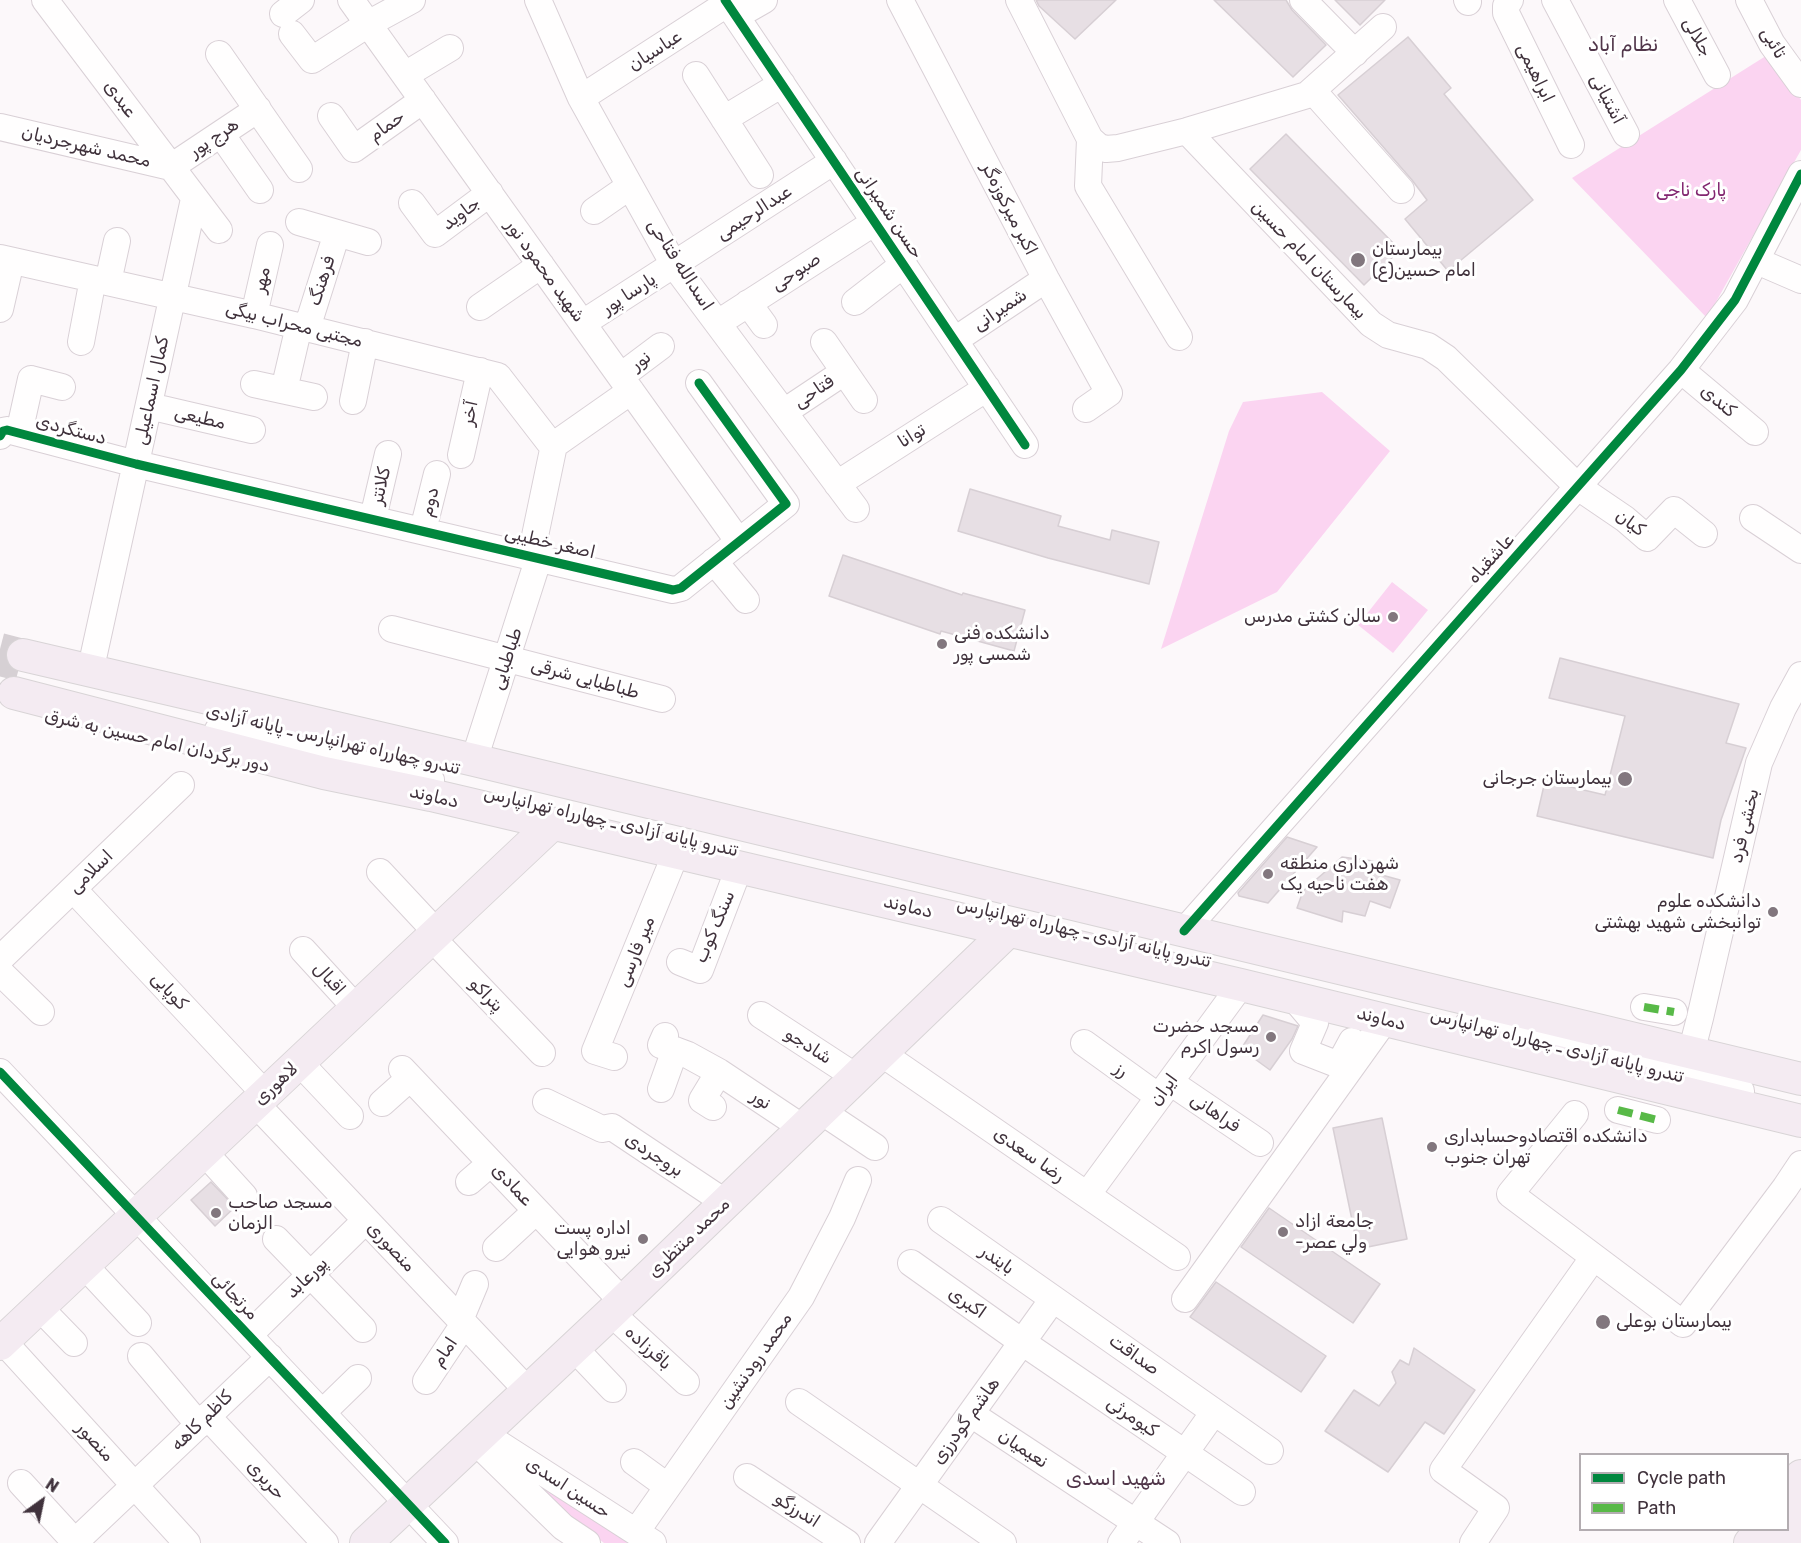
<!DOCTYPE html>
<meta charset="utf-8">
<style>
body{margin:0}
#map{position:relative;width:1801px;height:1543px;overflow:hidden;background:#fcf8fa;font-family:Rubik,sans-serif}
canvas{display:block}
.legend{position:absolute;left:1579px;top:1453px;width:210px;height:78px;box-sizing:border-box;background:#fff;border:2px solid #b3adb1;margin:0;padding:8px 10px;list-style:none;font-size:18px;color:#40323c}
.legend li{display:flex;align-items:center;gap:12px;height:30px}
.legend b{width:30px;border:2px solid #b3adb1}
.north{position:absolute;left:12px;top:1471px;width:60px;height:60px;-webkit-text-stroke:4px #fff;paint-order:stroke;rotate:33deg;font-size:16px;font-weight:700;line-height:24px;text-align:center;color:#40323c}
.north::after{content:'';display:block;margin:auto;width:21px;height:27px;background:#40323c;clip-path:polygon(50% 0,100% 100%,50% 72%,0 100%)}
</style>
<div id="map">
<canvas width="1801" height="1543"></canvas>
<ul class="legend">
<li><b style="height:8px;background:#00873e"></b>Cycle path</li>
<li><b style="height:8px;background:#58b947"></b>Path</li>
</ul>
<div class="north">N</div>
</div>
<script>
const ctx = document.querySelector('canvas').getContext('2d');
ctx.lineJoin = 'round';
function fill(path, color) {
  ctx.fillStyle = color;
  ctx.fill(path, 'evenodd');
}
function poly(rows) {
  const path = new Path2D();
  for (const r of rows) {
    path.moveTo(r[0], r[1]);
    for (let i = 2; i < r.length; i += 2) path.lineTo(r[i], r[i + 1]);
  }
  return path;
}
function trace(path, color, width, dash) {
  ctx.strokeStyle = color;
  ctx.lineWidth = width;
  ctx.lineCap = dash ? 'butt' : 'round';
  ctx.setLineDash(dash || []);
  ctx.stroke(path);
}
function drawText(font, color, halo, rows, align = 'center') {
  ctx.font = font + ' Rubik,"Noto Naskh Arabic",sans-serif';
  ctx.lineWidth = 6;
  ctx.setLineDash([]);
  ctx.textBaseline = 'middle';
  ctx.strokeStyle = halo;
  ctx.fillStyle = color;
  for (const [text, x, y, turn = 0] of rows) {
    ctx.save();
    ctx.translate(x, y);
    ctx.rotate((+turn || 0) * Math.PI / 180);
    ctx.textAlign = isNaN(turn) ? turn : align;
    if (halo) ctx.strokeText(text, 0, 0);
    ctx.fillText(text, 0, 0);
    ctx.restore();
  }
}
const green = poly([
 [1769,54,1801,100,1801,150,1707,318,1572,178],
 [1322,392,1390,451,1277,592,1161,649,1229,431,1243,402],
 [1392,582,1428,610,1393,653,1358,625],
 [524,1477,553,1486,637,1543,604,1543,535,1490]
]);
const building = poly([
 [1036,0,1116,0,1075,39,1039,6,1036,0],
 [1214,0,1286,0,1292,10,1326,45,1293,77,1214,0],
 [1335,0,1385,0,1360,25,1335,0],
 [1408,37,1451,88,1444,94,1533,200,1448,271,1405,219,1427,200,1412,180,1338,95,1408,37],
 [1286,134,1400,250,1364,285,1250,169,1286,134],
 [970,489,1061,516,1058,526,1110,540,1112,530,1159,542,1149,584,1048,558,958,531,970,489],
 [843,555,962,595,963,593,1025,610,1014,651,941,631,940,634,829,596,843,555],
 [1560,658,1739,704,1726,743,1746,748,1721,820,1713,858,1537,816,1545,781,1605,795,1625,716,1549,698,1560,658],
 [1287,837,1317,847,1268,903,1239,896,1238,893,1287,837],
 [1342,857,1373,861,1371,872,1400,880,1390,908,1370,901,1365,916,1343,911,1342,922,1297,908,1303,891,1342,857],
 [1263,1015,1298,1026,1292,1039,1270,1070,1241,1049,1263,1015],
 [1382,1118,1407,1239,1358,1249,1333,1128,1382,1118],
 [211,1182,235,1207,215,1226,191,1200,211,1182],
 [1269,1208,1380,1284,1353,1323,1241,1247,1269,1208],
 [1216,1282,1326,1356,1301,1392,1190,1317,1216,1282],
 [1414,1348,1475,1390,1444,1434,1425,1422,1388,1472,1325,1431,1354,1390,1379,1406,1396,1383,1392,1372,1400,1360,1409,1365,1414,1348]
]);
const minorTunnel = poly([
 [0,663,19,668]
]);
const majorTunnel = poly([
 [0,649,23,655]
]);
const minor = poly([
 [45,0,219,230],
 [351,0,739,542],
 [538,0,581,98,674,265,856,509],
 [725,0,1025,445],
 [900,0,1046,279,1109,393,1086,409],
 [1019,0,1090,139,1099,147,1106,149,1118,148,1187,131,1307,95,1383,27],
 [1303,0,1355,53],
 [1467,0,1468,2],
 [1510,0,1506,6,1506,13,1571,145],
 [1555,0,1626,134],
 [1677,0,1717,75],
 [1749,0,1772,44,1801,84],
 [283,14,301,0],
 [736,16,764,0],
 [292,34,312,60,368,24,412,0],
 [219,54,299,169],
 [405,75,450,48],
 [696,75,760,175],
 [1313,91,1401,190],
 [581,98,728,3],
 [331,116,354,149,423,100],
 [724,119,782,84],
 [0,127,171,167,258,109],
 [1187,131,1371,324,1388,335,1428,346,1446,358,1578,487,1625,519,1647,538,1674,510,1704,534],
 [221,134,260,190],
 [1090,139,1088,186,1179,337],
 [412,203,435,234,490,193],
 [594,211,630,186],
 [299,222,368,242],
 [0,258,254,315,498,376,549,442,554,445],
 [1757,261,1801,280],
 [108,282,117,241],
 [855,302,904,264],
 [748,303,764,325],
 [480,307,541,265],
 [0,309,11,261],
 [254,315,270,245],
 [583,323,834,161],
 [718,323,875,222],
 [307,328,337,233],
 [955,340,1046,279],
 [81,342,93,279],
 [824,342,864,400],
 [1681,370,1755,432],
 [621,376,661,346],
 [254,384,314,397],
 [284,390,299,326],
 [353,401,365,342],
 [149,406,252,430],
 [784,412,844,372],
 [19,433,31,379,62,387],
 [0,436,3,431,7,430,136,464,673,590,681,588,786,504,699,383],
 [461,455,480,371],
 [837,484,987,388],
 [373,518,388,454],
 [1753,518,1801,550],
 [423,530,437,474],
 [531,555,554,445,631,391],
 [714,561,746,600],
 [392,629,662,699],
 [94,654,194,199],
 [218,730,431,780],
 [474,760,539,557],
 [380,872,436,932],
 [73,889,265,1094],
 [1184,931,1681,370,1735,300,1801,174],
 [431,937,542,1053],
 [303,950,356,1008],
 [0,959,181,785],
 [680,962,700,970,739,868],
 [0,972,41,1012],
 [1294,998,1315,1023,1303,1051,1339,1065,1352,1041],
 [1644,1007,1674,1012],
 [761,1015,856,1077],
 [1468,1024,1741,1091],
 [665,1036,661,1045,688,1055,719,1072,803,1128],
 [1084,1043,1159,1097],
 [881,1053,1177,1257],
 [1691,1053,1700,1018,1759,763,1783,708,1801,675],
 [614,1057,595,1051,676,853],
 [299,1062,350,1116],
 [402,1069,623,1302],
 [0,1072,445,1543],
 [1170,1082,1260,1143],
 [661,1089,675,1050],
 [546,1102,602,1129,612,1127,726,1203],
 [255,1103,527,1390],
 [382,1103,410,1078],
 [713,1107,702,1100,719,1072],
 [1618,1110,1657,1120],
 [821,1111,875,1147],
 [1575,1114,1510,1194,1683,1324,1785,1188,1801,1164],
 [204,1152,244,1196],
 [469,1182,491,1163],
 [1087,1195,1241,985],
 [941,1220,1270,1451],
 [276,1239,363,1329],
 [496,1248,536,1211],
 [911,1263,1022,1342,1242,1492],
 [84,1265,138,1323],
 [1185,1299,1385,1020],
 [39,1307,74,1343],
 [611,1313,686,1382],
 [460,1320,475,1284],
 [249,1335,366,1220],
 [3,1341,187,1543],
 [574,1348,613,1389],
 [141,1356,199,1425],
 [426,1381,464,1324],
 [799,1402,1003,1543],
 [322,1413,358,1378],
 [971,1414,1167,1543],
 [207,1416,325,1543],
 [482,1433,653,1543],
 [475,1441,563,1527,587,1543],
 [634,1462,667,1486],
 [747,1477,847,1543],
 [21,1483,76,1543],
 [636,1532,801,1297,842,1218,858,1180],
 [74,1543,270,1357],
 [878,1543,1053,1299],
 [1121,1543,1214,1412],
 [1473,1543,1496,1508,1443,1470,1593,1258]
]);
const major = poly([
 [23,655,474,760,1801,1079],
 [14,693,324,773,431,795,1241,985,1801,1121],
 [0,1344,552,824],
 [1788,1494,1801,1476],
 [366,1543,611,1313,1008,931],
 [1750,1543,1761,1530],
 [1782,1543,1801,1519]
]);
const quiet = poly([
 [1644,1007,1674,1012],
 [1618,1110,1657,1120]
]);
const cycleway = poly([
 [725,0,1025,445],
 [0,436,3,431,7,430,136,464,673,590,681,588,786,504,699,383],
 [1184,931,1681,370,1735,300,1801,174],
 [0,1072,445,1543]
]);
const markers = [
 [1358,260,8,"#82777e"],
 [1393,617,6,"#82777e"],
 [942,644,6,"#82777e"],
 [1625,779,8,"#82777e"],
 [1268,874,6,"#82777e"],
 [1773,912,6,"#82777e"],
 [1271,1037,6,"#82777e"],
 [1432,1147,6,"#82777e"],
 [216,1213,6,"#82777e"],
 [1283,1232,6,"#82777e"],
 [643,1239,6,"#82777e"],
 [1603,1322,8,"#82777e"]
];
const streetNames = [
 ["جلالی",1697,37,61],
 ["تائبی",1773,43,59],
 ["عباسیان",655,51,-33],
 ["ابراهیمی",1535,73,64],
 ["عبدی",120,99,53],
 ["آشتیانی",1607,99,62],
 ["حمام",387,126,-36],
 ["هرج پور",214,138,-34],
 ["محمد شهرجردیان",86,147,13],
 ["اکبر میرکوزه‌گر",1009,209,63],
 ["عبدالرحیمی",754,213,-33],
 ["حسن شمیرانی",889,213,56],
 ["جاوید",461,214,-37],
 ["بیمارستان امام حسین",1309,260,46],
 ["اسدالله فتاحی",680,265,57],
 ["شهید محمود نور",545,271,54],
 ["صبوحی",796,272,-33],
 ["مهر",262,280,-77],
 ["فرهنگ",322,281,-72],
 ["پارسا پور",629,294,-33],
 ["شمیرانی",1000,310,-34],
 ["مجتبی محراب بیگی",294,325,14],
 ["نور",641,361,-36],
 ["کمال اسماعیلی",152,391,-78],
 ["فتاحی",814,392,-34],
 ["کندی",1718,401,40],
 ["آخر",470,413,-78],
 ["مطیعی",200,418,13],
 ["دستگردی",71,430,15],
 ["توانا",912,436,-32],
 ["کلانتر",381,486,-77],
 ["دوم",430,502,-76],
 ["کیان",1630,523,36],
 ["اصغر خطیبی",550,543,13],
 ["عاشقباه",1491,559,-48],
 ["طباطبایی",507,659,-72],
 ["طباطبایی شرقی",585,679,15],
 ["تندرو چهارراه تهرانپارس ـ پایانه آزادی",333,740,13],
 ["دور برگردان امام حسین به شرق",157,741,13],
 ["دماوند",434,797,13],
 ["تندرو پایانه آزادی ـ چهارراه تهرانپارس",611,822,13],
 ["بخشی فرد",1745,826,-77],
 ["اسلامی",91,872,-44],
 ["دماوند",908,907,13],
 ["سنگ کوب",715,927,-67],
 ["تندرو پایانه آزادی ـ چهارراه تهرانپارس",1084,933,13],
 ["میر فارسی",636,952,-68],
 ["اقبال",329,979,48],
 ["کوپایی",169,991,47],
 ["پتراکو",486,995,46],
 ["دماوند",1381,1019,14],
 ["شادجو",808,1046,33],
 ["تندرو پایانه آزادی ـ چهارراه تهرانپارس",1557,1046,14],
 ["رز",1121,1070,36],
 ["لاهوری",276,1084,-43],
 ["ایران",1164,1090,-54],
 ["نور",761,1100,34],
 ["فراهانی",1215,1113,34],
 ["بروجردی",654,1155,33],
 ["رضا سعدی",1029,1155,35],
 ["عمادی",512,1185,47],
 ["محمد منتظری",689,1238,-44],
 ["منصوری",391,1247,47],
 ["بایندر",997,1260,35],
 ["پورعابد",307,1278,-44],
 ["مرتجائی",235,1296,47],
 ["اکبری",967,1303,35],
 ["باقرزاده",648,1348,42],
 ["امام",445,1352,-56],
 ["صداقت",1134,1355,35],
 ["محمد رودنشین",756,1361,-55],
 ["کیومرثی",1132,1417,34],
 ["کاظم کاهه",202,1421,-44],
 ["هاشم گودرزی",966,1421,-54],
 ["منصور",95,1442,48],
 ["نعیمیان",1023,1449,33],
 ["حریری",266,1480,47],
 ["حسین اسدی",568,1488,33],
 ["اندرزگو",797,1510,33]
];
const parkNames = [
 ["پارک ناجی",1691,191]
];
const poiNames = [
 ["بیمارستان",1372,250],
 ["امام حسین(ع)",1372,271],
 ["سالن کشتی مدرس",1381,617,"right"],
 ["دانشکده فنی",954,634],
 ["شمسی پور",954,655],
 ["بیمارستان جرجانی",1612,779,"right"],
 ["شهرداری منطقه",1280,864],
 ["هفت ناحیه یک",1280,885],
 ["دانشکده علوم",1761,902,"right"],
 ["توانبخشی شهید بهشتی",1761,923,"right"],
 ["مسجد حضرت",1259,1027,"right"],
 ["رسول اکرم",1259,1048,"right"],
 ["دانشکده اقتصادوحسابداری",1444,1137],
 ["تهران جنوب",1444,1158],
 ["مسجد صاحب",228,1203],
 ["الزمان",228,1224],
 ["جامعة ازاد",1295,1222],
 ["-ولي عصر",1295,1243],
 ["اداره پست",631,1229,"right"],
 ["نیرو هوایی",631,1250,"right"],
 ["بیمارستان بوعلی",1616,1322]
];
const neighbourhoodNames = [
 ["نظام آباد",1623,45],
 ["شهید اسدی",1116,1479]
];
fill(green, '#fbd4f1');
fill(building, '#e7dfe4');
trace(building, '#d7cfd4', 1.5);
trace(minorTunnel, '#d6d0d4', 26, [26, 13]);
trace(majorTunnel, '#d6d0d4', 32, [32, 16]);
trace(minor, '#d9d0d6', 28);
trace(major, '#d8d4d6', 34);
trace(minor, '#fffefe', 26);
trace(major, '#f4ebf2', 32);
trace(quiet, '#58b947', 8, [15, 8]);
trace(cycleway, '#00873e', 9);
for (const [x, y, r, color] of markers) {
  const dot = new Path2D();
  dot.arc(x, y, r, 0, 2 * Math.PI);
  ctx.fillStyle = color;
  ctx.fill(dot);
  trace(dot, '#fff', 2);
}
drawText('18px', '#40323c', '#fff', streetNames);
drawText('18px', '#822670', '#fff', parkNames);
drawText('18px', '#40323c', '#fff', poiNames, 'left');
drawText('20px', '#51364a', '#fff', neighbourhoodNames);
</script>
